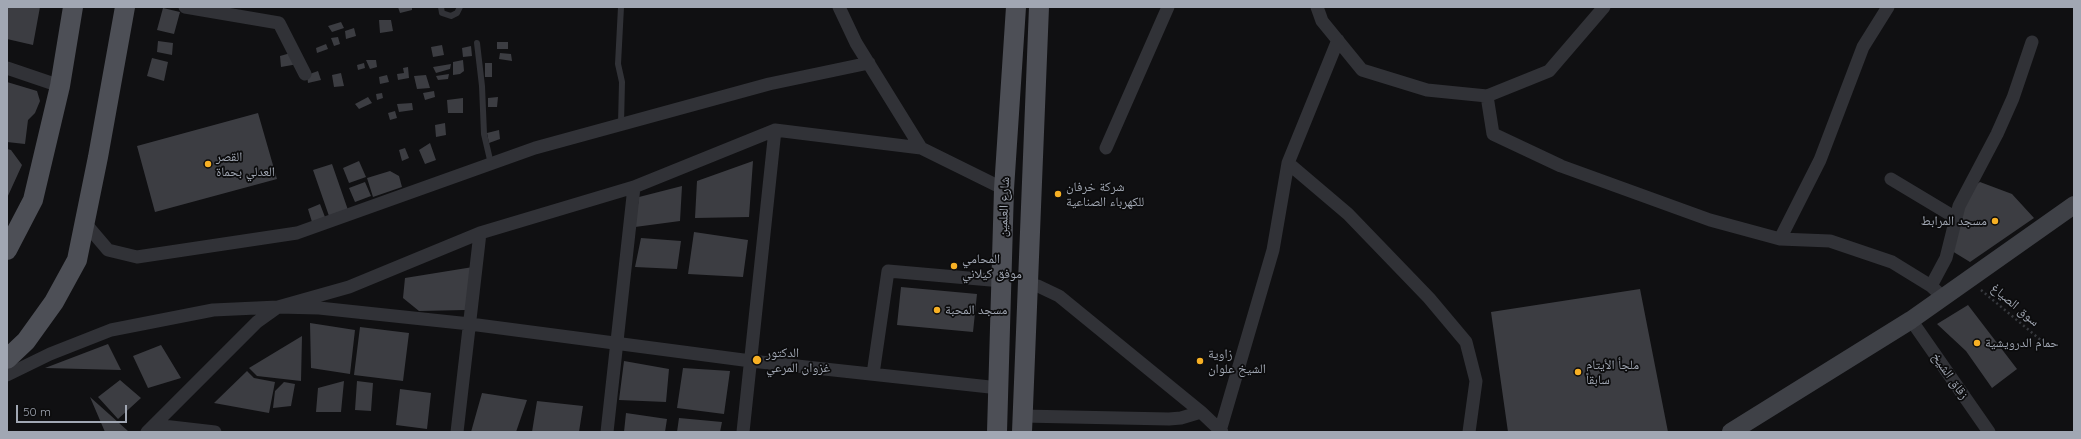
<!DOCTYPE html>
<meta charset="utf-8">
<style>
body{margin:0}
#map{position:relative;width:2081px;height:439px;overflow:hidden;background:#101012;font-family:Quicksand,sans-serif}
canvas{display:block}
.frame{position:absolute;inset:0;border:8px solid #a1a7b3;pointer-events:none}
.scale{position:absolute;left:16px;top:405px;width:111px;height:18px;box-sizing:border-box;border:2px solid #a1a7b3;border-top:0;padding-left:5px;font-size:12px;line-height:14px;white-space:nowrap;color:#a1a7b3;-webkit-text-stroke:3px #0c0c0d;paint-order:stroke}
</style>
<div id="map">
<canvas width="2081" height="439"></canvas>
<div class="frame"></div>
<div class="scale">50 m</div>
</div>
<script>
const ctx = document.querySelector('canvas').getContext('2d');
ctx.lineJoin = 'round';
function fill(path, color) {
  ctx.fillStyle = color;
  ctx.fill(path, 'evenodd');
}
function poly(rows) {
  const path = new Path2D();
  for (const r of rows) {
    path.moveTo(r[0], r[1]);
    for (let i = 2; i < r.length; i += 2) path.lineTo(r[i], r[i + 1]);
  }
  return path;
}
function trace(path, color, width, dash) {
  ctx.strokeStyle = color;
  ctx.lineWidth = width;
  ctx.lineCap = dash ? 'butt' : 'round';
  ctx.setLineDash(dash || []);
  ctx.stroke(path);
}
function drawText(font, color, halo, rows, align = 'center') {
  ctx.font = font + ' Quicksand,"Noto Naskh Arabic",sans-serif';
  ctx.lineWidth = 3.5;
  ctx.setLineDash([]);
  ctx.textBaseline = 'middle';
  ctx.strokeStyle = halo;
  ctx.fillStyle = color;
  for (const [text, x, y, turn = 0] of rows) {
    ctx.save();
    ctx.translate(x, y);
    ctx.rotate((+turn || 0) * Math.PI / 180);
    ctx.textAlign = isNaN(turn) ? turn : align;
    if (halo) ctx.strokeText(text, 0, 0);
    ctx.fillText(text, 0, 0);
    ctx.restore();
  }
}
const building = poly([
 [7,7,40,7,33,45,7,39],
 [398,7,412,7,412,10,400,13],
 [163,8,180,12,174,34,157,30],
 [379,20,391,20,393,31,380,33],
 [341,22,344,28,332,32,328,26],
 [354,28,356,36,346,39,345,31],
 [338,37,340,44,334,46,331,38],
 [158,41,173,43,172,55,157,52],
 [497,42,508,42,508,49,497,49],
 [326,44,328,49,317,53,316,48],
 [442,45,444,55,433,57,431,47],
 [471,46,472,56,463,57,462,48],
 [294,52,298,64,281,67,280,56],
 [500,53,511,54,512,61,499,59],
 [152,58,168,62,164,81,147,76],
 [366,60,376,60,377,67,370,69],
 [463,60,464,71,460,74,453,75,453,62],
 [364,63,365,68,358,70,357,65],
 [485,63,492,63,492,77,485,77],
 [451,64,450,69,436,73,433,67],
 [408,67,409,78,398,80,397,74,404,73,403,68],
 [318,71,321,80,308,83,307,75],
 [341,73,344,86,334,87,332,75],
 [449,74,448,79,438,80,436,76],
 [387,75,389,82,380,84,379,77],
 [426,75,430,88,417,89,414,76],
 [7,82,37,91,40,101,35,113,28,120,25,144,7,142],
 [434,91,435,97,425,100,423,93],
 [382,93,383,98,377,100,376,94],
 [368,97,372,103,359,109,355,104],
 [498,97,497,107,488,107,488,98],
 [463,98,463,113,448,113,447,100],
 [412,103,413,110,399,112,397,104],
 [395,111,397,118,390,120,388,113],
 [258,113,277,179,155,212,137,146],
 [445,123,446,135,436,137,435,125],
 [499,130,500,139,489,143,487,133],
 [430,143,436,160,425,164,419,150],
 [405,148,409,158,402,161,399,150],
 [7,149,11,150,22,165,7,198],
 [359,161,366,177,349,183,343,168],
 [753,161,749,217,695,218,697,181],
 [332,164,348,210,329,216,313,170],
 [390,171,399,176,402,187,373,197,367,178],
 [365,182,371,196,355,202,349,188],
 [1980,182,2012,194,2034,218,1970,262,1952,251,1958,223,1973,187],
 [682,186,680,221,635,227,639,197],
 [320,204,325,217,312,222,308,209],
 [694,232,748,240,743,277,688,274],
 [641,238,681,241,677,269,635,267],
 [473,267,465,310,419,311,403,298,405,278],
 [901,287,977,294,973,332,897,325],
 [1640,289,1668,432,1508,432,1491,312],
 [1968,305,2017,369,1992,388,1966,351,1937,324],
 [310,323,355,330,350,374,311,368],
 [360,327,409,333,403,381,354,375],
 [302,336,301,381,257,376,249,368],
 [108,344,121,370,45,368],
 [161,345,181,378,148,388,133,356],
 [624,361,669,369,666,402,619,400],
 [683,368,730,371,724,414,677,408],
 [247,371,254,378,275,382,269,413,214,403],
 [120,380,141,398,118,419,98,397],
 [344,381,341,412,316,412,318,388],
 [357,381,373,383,371,411,355,410],
 [284,382,295,384,291,406,273,408,275,391],
 [400,389,431,393,427,429,396,425],
 [482,393,527,400,516,432,471,432],
 [90,397,128,431,127,432,105,432],
 [537,401,583,406,579,432,532,432],
 [626,413,667,419,665,432,624,432],
 [679,418,722,422,720,432,677,432]
]);
const path = poly([
 [1981,290,2049,347]
]);
const lane = poly([
 [441,7,442,13,451,16,457,13,460,7],
 [621,7,618,64,622,82,621,124],
 [477,43,482,86,484,134,491,164]
]);
const street = poly([
 [185,7,279,23,305,74],
 [839,7,856,43,921,148,1004,189],
 [1317,7,1322,21,1362,70,1427,90,1487,96,1549,71,1604,7],
 [7,68,60,86],
 [1487,96,1493,134,1561,166,1710,220,1780,239,1830,241,1892,262,1931,286,1943,297],
 [1106,148,1168,7],
 [1288,163,1348,214,1429,298,1466,342,1476,381,1469,432],
 [1891,179,1956,218],
 [85,223,108,250,137,257,297,233,535,148,769,84,869,63],
 [1780,239,1820,160,1863,47,1888,7],
 [1026,286,1038,286,1059,296,1201,412,1222,432],
 [1931,286,1946,258,1959,206,1997,134,2013,98,2032,42],
 [1911,320,1989,432],
 [873,374,888,271,1002,281],
 [7,375,50,354,111,330,213,310,278,307,349,287,480,233,634,187,775,130,921,148],
 [1022,416,1169,419,1181,418,1201,412],
 [154,425,215,432],
 [1220,431,1273,250,1288,163,1338,40],
 [147,432,257,322,278,307,319,308,470,324,751,361,999,388],
 [457,432,480,233],
 [607,432,634,187],
 [743,432,775,130]
]);
const secondary = poly([
 [1731,432,1911,320,2074,205]
]);
const primary = poly([
 [7,250,33,200,60,86,73,7],
 [7,359,26,341,54,302,77,260,98,157,125,7],
 [997,432,1004,189,1016,7],
 [1022,432,1039,7]
]);
const markers = [
 [208,164,4,"#f7b024"],
 [1058,194,4,"#f7b024"],
 [1995,221,4,"#f7b024"],
 [954,266,4,"#f7b024"],
 [937,310,4,"#f7b024"],
 [1977,343,4,"#f7b024"],
 [757,360,5,"#f7b024"],
 [1200,361,4,"#f7b024"],
 [1578,372,4,"#f7b024"]
];
const poiNames = [
 ["القصر",216,157],
 ["العدلي بحماة",216,172],
 ["شركة خرفان",1066,187],
 ["للكهرباء الصناعية",1066,202],
 ["مسجد المرابط",1987,221,"right"],
 ["المحامي",962,259],
 ["موفق كيلاني",962,274],
 ["مسجد المحبة",945,310],
 ["حمام الدرويشية",1985,343],
 ["الدكتور",766,353],
 ["غزوان المرعي",766,368],
 ["زاوية",1208,354],
 ["الشيخ علوان",1208,369],
 ["ملجأ الأيتام",1586,365],
 ["سابقاً",1586,380]
];
const streetNames = [
 ["شارع العلمين",1004,207,-88],
 ["سوق الصياغ",2015,305,40],
 ["زقاق الشيخ",1950,376,55]
];
fill(building, '#3c3d42');
trace(path, '#37393e', 2.5, [2, 3]);
trace(lane, '#313237', 6);
trace(street, '#313237', 13);
trace(secondary, '#3f4147', 18);
trace(primary, '#4d4f56', 20);
for (const [x, y, r, color] of markers) {
  const dot = new Path2D();
  dot.arc(x, y, r, 0, 2 * Math.PI);
  ctx.fillStyle = color;
  ctx.fill(dot);
  trace(dot, '#0c0c0d', 1.5);
}
drawText('13px', '#a1a7b3', '#0c0c0d', poiNames, 'left');
drawText('13px', '#a1a7b3', '#0c0c0d', streetNames);
</script>
